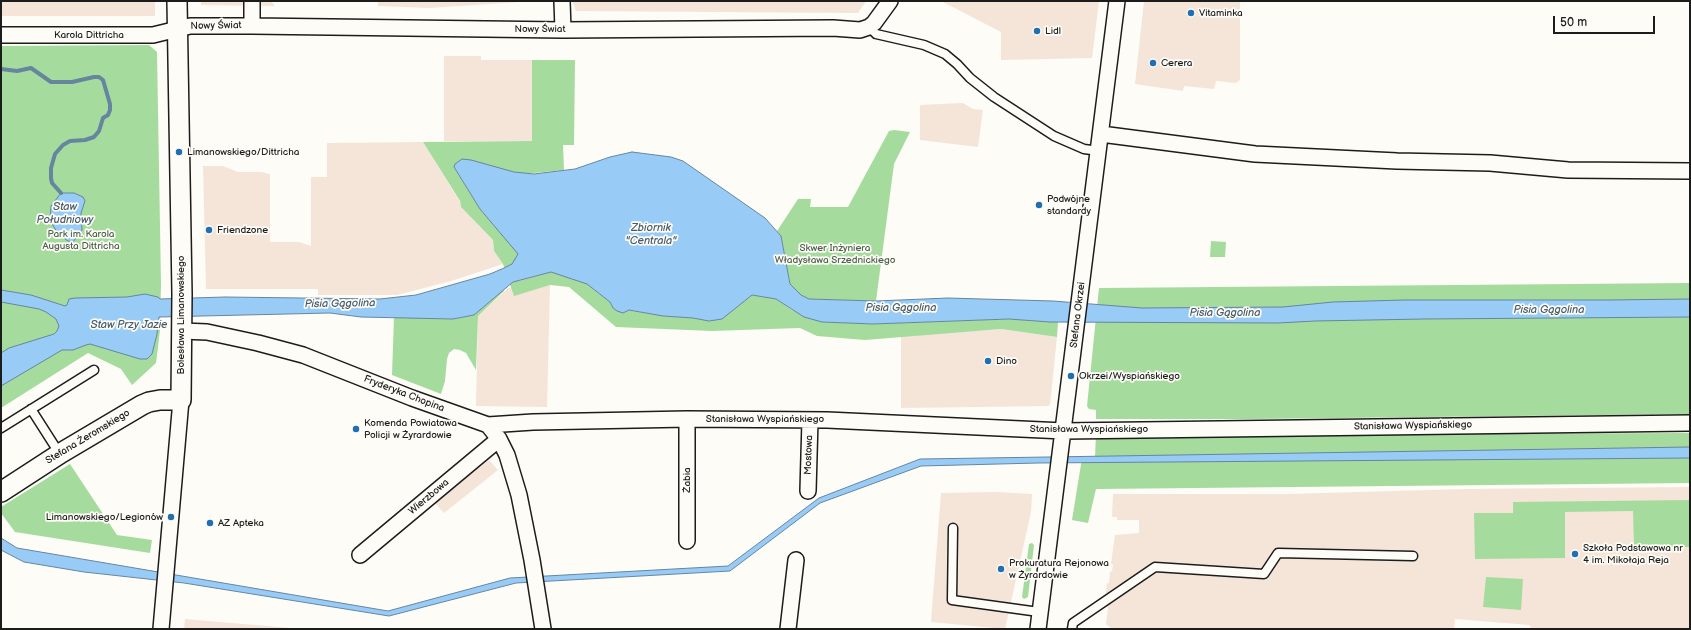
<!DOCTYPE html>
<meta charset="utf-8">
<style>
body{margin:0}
#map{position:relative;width:1691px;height:630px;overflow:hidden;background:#fdfcf7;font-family:"Balsamiq Sans",sans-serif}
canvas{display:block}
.frame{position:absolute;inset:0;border:2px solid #1c1c1c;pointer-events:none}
.scale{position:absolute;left:1553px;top:16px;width:102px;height:18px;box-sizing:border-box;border:2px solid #1c1c1c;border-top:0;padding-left:5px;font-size:12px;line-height:14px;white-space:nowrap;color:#1c1c1c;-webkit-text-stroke:3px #fdfcf7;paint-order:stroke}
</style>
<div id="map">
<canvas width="1691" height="630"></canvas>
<div class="frame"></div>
<div class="scale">50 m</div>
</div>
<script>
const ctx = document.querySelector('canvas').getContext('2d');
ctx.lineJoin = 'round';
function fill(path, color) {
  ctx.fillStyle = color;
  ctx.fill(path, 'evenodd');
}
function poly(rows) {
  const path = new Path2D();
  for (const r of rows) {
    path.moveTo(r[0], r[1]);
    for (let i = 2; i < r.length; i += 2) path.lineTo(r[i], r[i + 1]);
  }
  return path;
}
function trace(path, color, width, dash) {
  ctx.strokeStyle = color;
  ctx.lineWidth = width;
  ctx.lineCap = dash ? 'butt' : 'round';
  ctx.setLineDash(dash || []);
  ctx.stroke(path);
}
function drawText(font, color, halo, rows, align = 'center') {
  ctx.font = font + ' "Balsamiq Sans",sans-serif';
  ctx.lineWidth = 3.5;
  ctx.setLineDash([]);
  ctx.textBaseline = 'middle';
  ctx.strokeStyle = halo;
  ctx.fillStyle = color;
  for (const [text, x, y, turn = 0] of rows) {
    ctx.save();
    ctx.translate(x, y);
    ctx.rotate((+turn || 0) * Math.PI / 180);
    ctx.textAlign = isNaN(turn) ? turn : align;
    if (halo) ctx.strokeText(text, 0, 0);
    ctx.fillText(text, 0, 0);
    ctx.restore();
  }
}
const built = poly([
 [1,1,155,1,155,16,1,16],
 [201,1,271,1,275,6,201,5],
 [378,1,535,1,429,8,378,6],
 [572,1,866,1,858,13,576,11],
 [941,1,1099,1,1092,58,1001,60,1001,32],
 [1144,1,1240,1,1240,80,1236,83,1216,81,1214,89,1184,86,1183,91,1135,84],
 [444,56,481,56,481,60,548,60,532,141,444,141],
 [963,103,973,109,983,110,978,147,920,140,920,105],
 [423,142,460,202,461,207,493,240,494,251,503,264,451,281,397,295,318,295,318,289,206,289,203,166,223,166,238,172,261,172,270,174,270,242,299,242,311,246,311,177,327,177,327,143],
 [550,285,547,407,476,406,478,316,507,289,512,287,514,295],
 [1001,329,1057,337,1050,405,1048,406,901,408,901,336],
 [489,460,498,470,444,513,434,502],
 [1690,487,1690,629,1531,629,1530,625,1455,619,1454,629,1112,629,1106,624,1108,609,1105,599,1107,583,1109,583,1110,572,1112,571,1113,564,1111,564,1115,535,1139,533,1139,520,1117,520,1117,517,1112,517,1113,494,1288,494,1465,489],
 [995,492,1032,494,1031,512,1005,629,931,622,941,493],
 [185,619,302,629,184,629]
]);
const green = poly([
 [149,45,157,52,161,284,160,330,156,363,132,385,121,369,88,353,1,408,1,46],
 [532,60,575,60,574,145,563,145,564,170,524,174,455,164,454,167,480,209,516,250,518,254,518,281,551,272,557,273,587,284,610,302,629,310,663,316,693,318,709,321,722,318,752,295,776,299,792,310,822,322,873,324,1009,319,1058,322,1057,337,1001,329,865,340,817,336,800,328,712,331,616,327,569,287,550,285,514,296,503,264,494,251,493,240,461,207,460,201,423,142,532,141],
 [894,130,910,132,894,164,876,301,809,299,801,295,790,284,781,236,777,231,798,199,811,199,810,207,848,207,889,131],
 [1211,241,1226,242,1225,257,1210,257],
 [1690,283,1690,414,1252,419,1096,419,1096,410,1089,409,1087,406,1099,288],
 [503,289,504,291,478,316,476,370,466,353,460,350,454,349,449,353,447,359,445,381,441,394,392,375,394,317,453,319,474,315],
 [1690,433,1690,483,1096,489,1088,523,1072,520,1082,458,1095,457,1096,435],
 [70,464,117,535,152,540,150,553,15,532,1,513,1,507],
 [1690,500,1690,547,1634,547,1633,511,1565,512,1565,558,1475,559,1474,513,1513,513,1513,502],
 [1032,543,1034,545,1028,597,1024,599,1022,597,1029,544],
 [1486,577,1523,579,1521,610,1483,607]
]);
const water = poly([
 [632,152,671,157,683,161,765,218,781,236,790,284,801,295,809,299,876,301,948,298,1053,301,1142,308,1283,307,1333,302,1404,300,1609,300,1690,299,1690,317,1424,319,1315,321,1278,323,1050,322,1009,319,873,324,822,322,804,317,776,299,752,295,722,319,709,321,693,318,663,316,629,310,623,313,617,311,613,308,610,302,587,284,551,272,513,282,474,315,453,319,361,317,330,313,159,317,157,334,152,354,147,359,140,359,90,344,86,345,73,350,62,350,1,386,1,353,9,348,54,334,57,331,59,326,56,319,46,312,39,309,1,302,1,290,31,295,65,306,67,305,69,299,75,298,127,297,145,294,158,297,160,299,225,297,380,299,416,295,490,274,504,268,512,264,518,254,480,209,454,167,455,164,462,159,471,160,514,172,534,174,575,169,610,157,632,152],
 [61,193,74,193,83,197,85,201,81,213,82,230,73,242,68,241,65,239,55,229,50,220,51,206,61,193],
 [1690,447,1690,458,1038,463,921,466,820,503,730,571,516,583,389,616,184,583,84,572,24,562,1,550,1,538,17,548,388,611,510,578,728,566,819,498,920,459,1690,447]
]);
const stream = poly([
 [1,69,17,71,31,68,51,82,72,82,94,77,99,77,103,80,110,104,110,110,108,115,103,118,99,131,94,137,85,140,70,141,63,145,55,154,51,168,51,178,52,183,61,193]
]);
const service = poly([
 [869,27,876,34,924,45,945,54,957,64,970,78,994,97,1054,136,1084,149,1099,151],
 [31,409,54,445],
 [1,428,94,370],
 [953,528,952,600,1039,612],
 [1072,629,1073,623,1155,567,1264,574,1278,553,1413,556]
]);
const minor = poly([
 [562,1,563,30],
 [252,26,252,1],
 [1,35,153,35,190,26,252,26,563,30,833,28,860,30,869,27,874,23,890,1],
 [1101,134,1255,154,1397,161,1490,163,1568,170,1690,171],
 [182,331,207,332,258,343,303,355,412,398,488,425,499,439,507,455,519,495,532,560,543,629],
 [687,419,687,541],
 [488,425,533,422,687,419,827,420,1064,431,1690,423],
 [808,491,810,420],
 [360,555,499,439],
 [161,629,181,400],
 [788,629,796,560],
 [1038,629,1117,1]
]);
const tertiary = poly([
 [1,492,61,453,142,405,149,402,160,400,181,400,182,294,177,1]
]);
const markers = [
 [1191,13,4,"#1f6fb2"],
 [1037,31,4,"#1f6fb2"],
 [1153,63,4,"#1f6fb2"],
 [179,152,4,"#1f6fb2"],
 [1039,205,4,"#1f6fb2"],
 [209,230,4,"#1f6fb2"],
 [988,361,4,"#1f6fb2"],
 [1071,376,4,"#1f6fb2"],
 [356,429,4,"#1f6fb2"],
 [171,517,4,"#1f6fb2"],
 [210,523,4,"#1f6fb2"],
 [1575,554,4,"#1f6fb2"],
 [1001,569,4,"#1f6fb2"]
];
const poiNames = [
 ["Vitaminka",1199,13],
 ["Lidl",1045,31],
 ["Cerera",1161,63],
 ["Limanowskiego/Dittricha",187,152],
 ["Podwójne",1047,199],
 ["standardy",1047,211],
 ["Friendzone",217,230],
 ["Dino",996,361],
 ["Okrzei/Wyspiańskiego",1079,376],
 ["Komenda Powiatowa",364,423],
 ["Policji w Żyrardowie",364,435],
 ["Limanowskiego/Legionów",163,517,"right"],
 ["AZ Apteka",218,523],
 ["Szkoła Podstawowa nr",1583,548],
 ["4 im. Mikołaja Reja",1583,560],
 ["Prokuratura Rejonowa",1009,563],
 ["w Żyrardowie",1009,575]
];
const streetNames = [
 ["Nowy Świat",216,26,-1],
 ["Nowy Świat",540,29],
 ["Karola Dittricha",89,35],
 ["Bolesława Limanowskiego",181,315,-90],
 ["Stefana Okrzei",1078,315,-83],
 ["Fryderyka Chopina",404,394,21],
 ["Stanisława Wyspiańskiego",765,419],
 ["Stanisława Wyspiańskiego",1413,426,-1],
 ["Stanisława Wyspiańskiego",1089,429],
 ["Stefana Żeromskiego",88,437,-31],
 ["Mostowa",809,455,-88],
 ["Żabia",687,480,-90],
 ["Wierzbowa",429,497,-40]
];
const parkNames = [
 ["Park im. Karola",81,234],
 ["Augusta Dittricha",81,246],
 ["Skwer Inżyniera",835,248],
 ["Władysława Srzednickiego",835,260]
];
const waterNames = [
 ["Staw",65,207],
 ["Południowy",65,220],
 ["Zbiornik",651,228],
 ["\"Centrala\"",651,241],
 ["Pisia Gągolina",340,304,-1],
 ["Pisia Gągolina",901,308],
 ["Pisia Gągolina",1549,310],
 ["Pisia Gągolina",1225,313],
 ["Staw Przy Jazie",129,325]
];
fill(built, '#f4e5d8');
fill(green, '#a6db9e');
fill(water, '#98ccf6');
trace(water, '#66869f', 1);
trace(stream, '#66869f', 4);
trace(service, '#1c1c1c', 11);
trace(minor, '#1c1c1c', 18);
trace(tertiary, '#1c1c1c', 22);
trace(service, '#fdfcf7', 8);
trace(minor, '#fdfcf7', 15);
trace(tertiary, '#fdfcf7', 19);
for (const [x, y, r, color] of markers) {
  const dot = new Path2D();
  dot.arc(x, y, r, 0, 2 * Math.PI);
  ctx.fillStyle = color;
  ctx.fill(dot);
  trace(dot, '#fdfcf7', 1.5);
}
drawText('10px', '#1c1c1c', '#fdfcf7', poiNames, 'left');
drawText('10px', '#1c1c1c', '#fdfcf7', streetNames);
drawText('10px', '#4c5f4a', '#fdfcf7', parkNames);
drawText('italic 11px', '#475a68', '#fdfcf7', waterNames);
</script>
